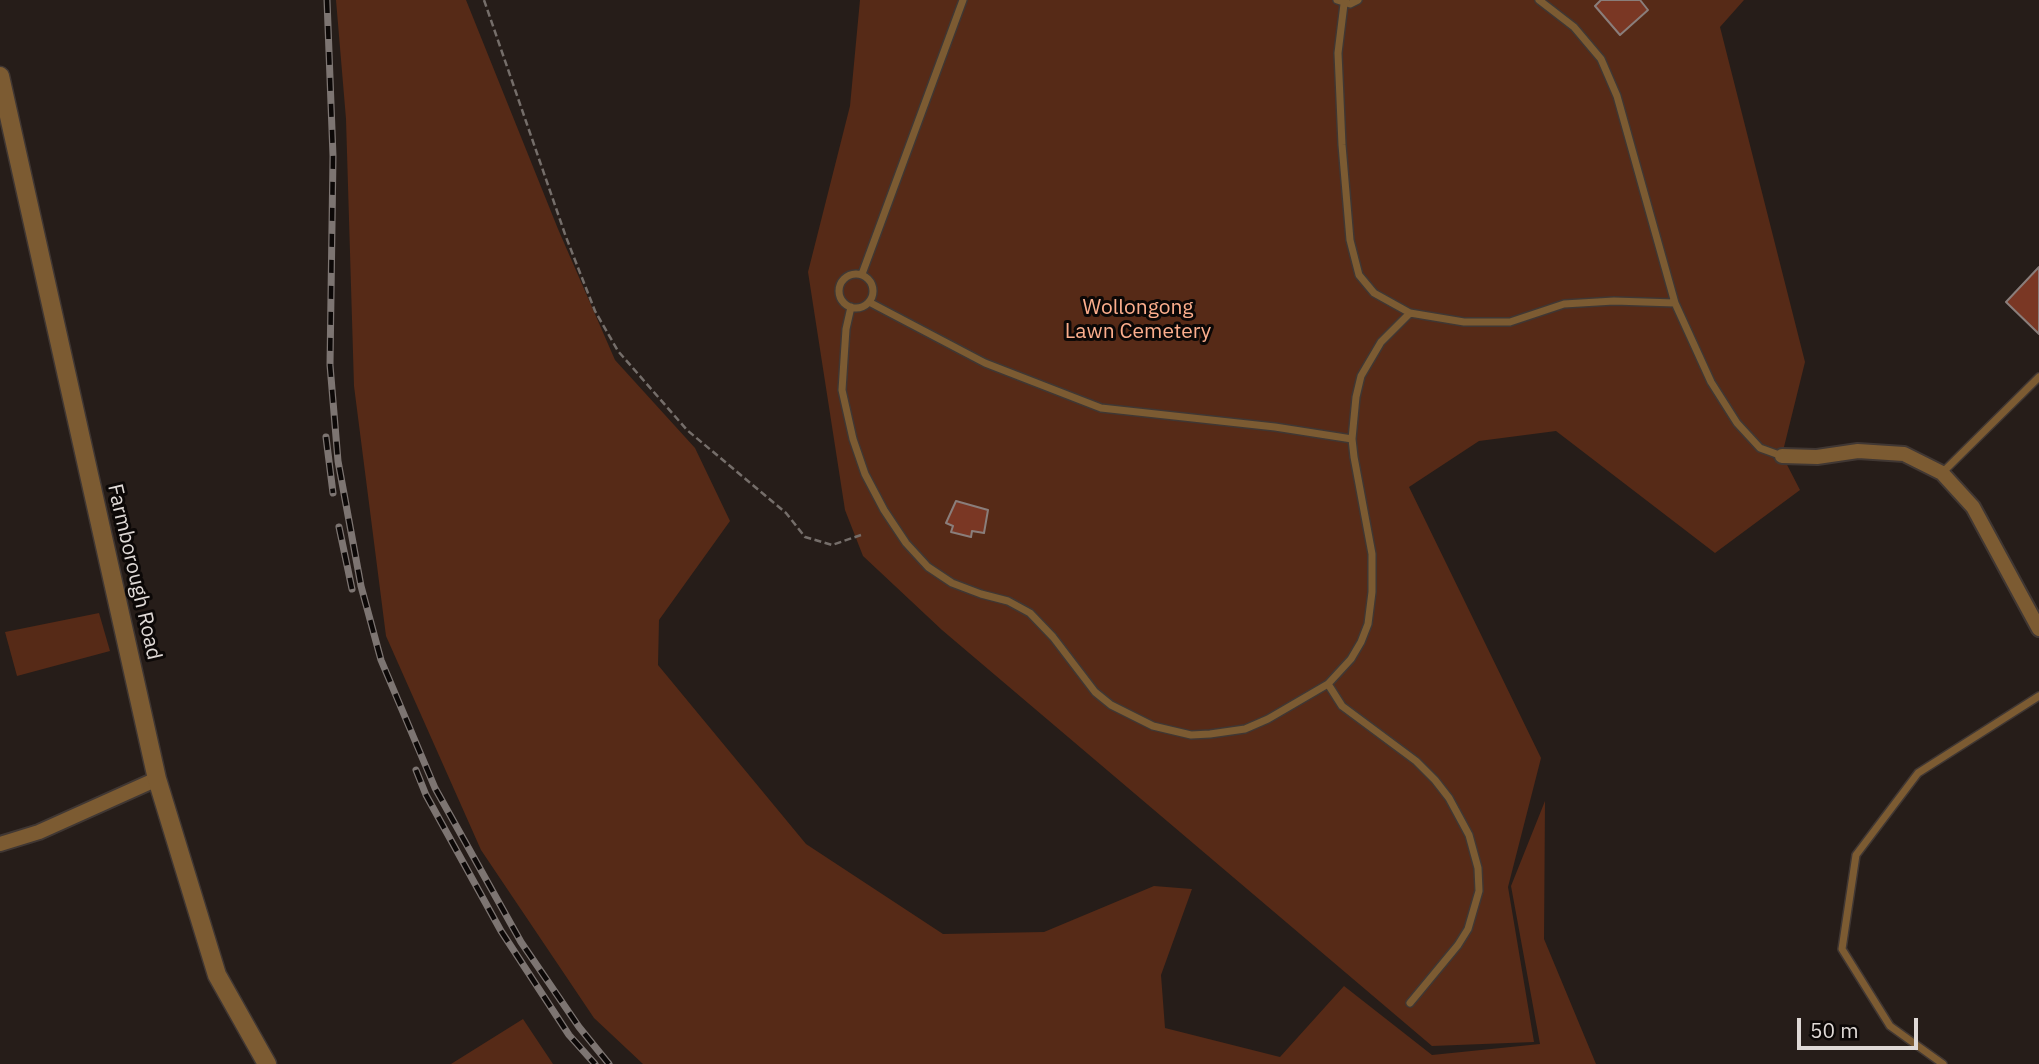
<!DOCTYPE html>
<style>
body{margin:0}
#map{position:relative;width:2039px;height:1064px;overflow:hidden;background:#261d19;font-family:"IBM Plex Sans",sans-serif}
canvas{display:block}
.scale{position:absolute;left:1797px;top:1018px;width:121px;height:32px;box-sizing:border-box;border:4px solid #dfd9d6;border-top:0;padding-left:9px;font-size:21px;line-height:24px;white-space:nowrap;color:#dfd9d6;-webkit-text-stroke:5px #0c0807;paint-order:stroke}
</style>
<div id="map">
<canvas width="2039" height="1064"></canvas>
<div class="scale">50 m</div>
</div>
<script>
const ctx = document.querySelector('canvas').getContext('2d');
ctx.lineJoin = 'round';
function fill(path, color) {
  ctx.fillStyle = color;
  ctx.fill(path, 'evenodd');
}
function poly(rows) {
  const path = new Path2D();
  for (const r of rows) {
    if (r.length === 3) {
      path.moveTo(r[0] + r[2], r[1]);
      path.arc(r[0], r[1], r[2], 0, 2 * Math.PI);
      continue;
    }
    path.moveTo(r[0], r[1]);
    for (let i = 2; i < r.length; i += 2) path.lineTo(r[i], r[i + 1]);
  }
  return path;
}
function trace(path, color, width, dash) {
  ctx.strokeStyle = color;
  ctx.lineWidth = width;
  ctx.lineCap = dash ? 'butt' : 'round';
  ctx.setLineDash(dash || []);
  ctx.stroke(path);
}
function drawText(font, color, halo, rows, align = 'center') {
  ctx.font = font + ' "IBM Plex Sans",sans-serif';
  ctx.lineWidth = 6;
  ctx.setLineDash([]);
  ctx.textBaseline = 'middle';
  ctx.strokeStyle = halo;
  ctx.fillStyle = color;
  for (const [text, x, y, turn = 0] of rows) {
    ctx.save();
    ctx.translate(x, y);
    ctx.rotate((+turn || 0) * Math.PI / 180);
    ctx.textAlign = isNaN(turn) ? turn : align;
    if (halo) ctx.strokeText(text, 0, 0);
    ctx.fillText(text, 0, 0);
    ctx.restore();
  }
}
const green = poly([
 [336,0,466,0,558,229,615,360,695,448,730,521,659,620,658,665,806,844,943,934,1044,932,1154,886,1192,889,1161,975,1165,1028,1280,1057,1344,986,1432,1055,1540,1044,1511,886,1545,801,1544,939,1596,1064,643,1064,594,1018,481,850,386,636,354,386,346,119],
 [860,0,1744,0,1720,27,1805,362,1782,455,1800,490,1715,553,1556,431,1479,441,1409,487,1541,758,1508,887,1534,1042,1432,1046,942,630,863,556,845,510,808,272,850,106],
 [99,613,110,651,17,676,5,632],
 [523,1019,553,1064,451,1064]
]);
const building = poly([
 [1601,0,1640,0,1648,10,1620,35,1595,6,1601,0],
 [2039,267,2039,334,2006,302,2039,267],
 [956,501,988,510,984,533,972,531,971,537,951,532,953,526,946,523,956,501]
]);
const path = poly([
 [484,0,566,237,595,311,618,351,687,430,786,513,805,537,832,545,861,535]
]);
const service = poly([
 [1337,0,1350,4,1358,0],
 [1539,0,1574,27,1601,59,1617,96,1675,303,1711,382,1737,423,1760,448,1782,456],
 [1344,4,1338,53,1342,145,1350,240,1359,275,1374,293,1410,313,1464,322,1510,322,1564,304,1614,301,1675,303],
 [862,274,963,0],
 [856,291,17],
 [869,302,985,363,1101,408,1275,427,1352,439],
 [851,307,846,329,842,390,853,439,865,474,884,510,906,543,928,567,952,583,981,594,1008,601,1030,613,1053,637,1095,692,1111,705,1153,726,1191,735,1210,734,1245,729,1268,719,1328,684,1351,659,1361,642,1368,624,1372,592,1372,554,1354,457,1352,439,1356,397,1361,376,1381,342,1410,313],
 [1942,473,2039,377],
 [1328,684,1342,706,1416,761,1435,780,1449,798,1469,835,1478,868,1479,891,1468,929,1458,945,1410,1003],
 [1943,1064,1890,1026,1842,949,1856,855,1918,773,2039,696]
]);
const minor = poly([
 [1782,456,1817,457,1858,451,1904,454,1942,473,1973,507,2039,629],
 [0,844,39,832,157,779]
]);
const tertiary = poly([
 [0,76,157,779,217,975,267,1064]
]);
const rail = poly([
 [327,0,333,156,330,365,338,461,361,586,381,660,435,788,521,942,579,1027,609,1064],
 [326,437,333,493],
 [339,527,352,589],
 [416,770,426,795,501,931,569,1035,595,1064]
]);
const parkNames = [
 ["Wollongong",1138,308],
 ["Lawn Cemetery",1138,332]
];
const streetNames = [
 ["Farmborough Road",134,572,77]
];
fill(green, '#562a17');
fill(building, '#7a3724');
trace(building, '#8a7e7b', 2);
trace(service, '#403733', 10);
trace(minor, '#403733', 18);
trace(tertiary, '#403733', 21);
trace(path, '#756e6a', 2.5, [7, 3.5]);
trace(service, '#7c5b32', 7);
trace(minor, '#7c5b32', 14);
trace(tertiary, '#7c5b32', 18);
trace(rail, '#7d7572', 7);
trace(rail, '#0c0807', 4.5, [13]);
drawText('21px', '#fcae8d', '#0c0807', parkNames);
drawText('21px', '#dfd9d6', '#0c0807', streetNames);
</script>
